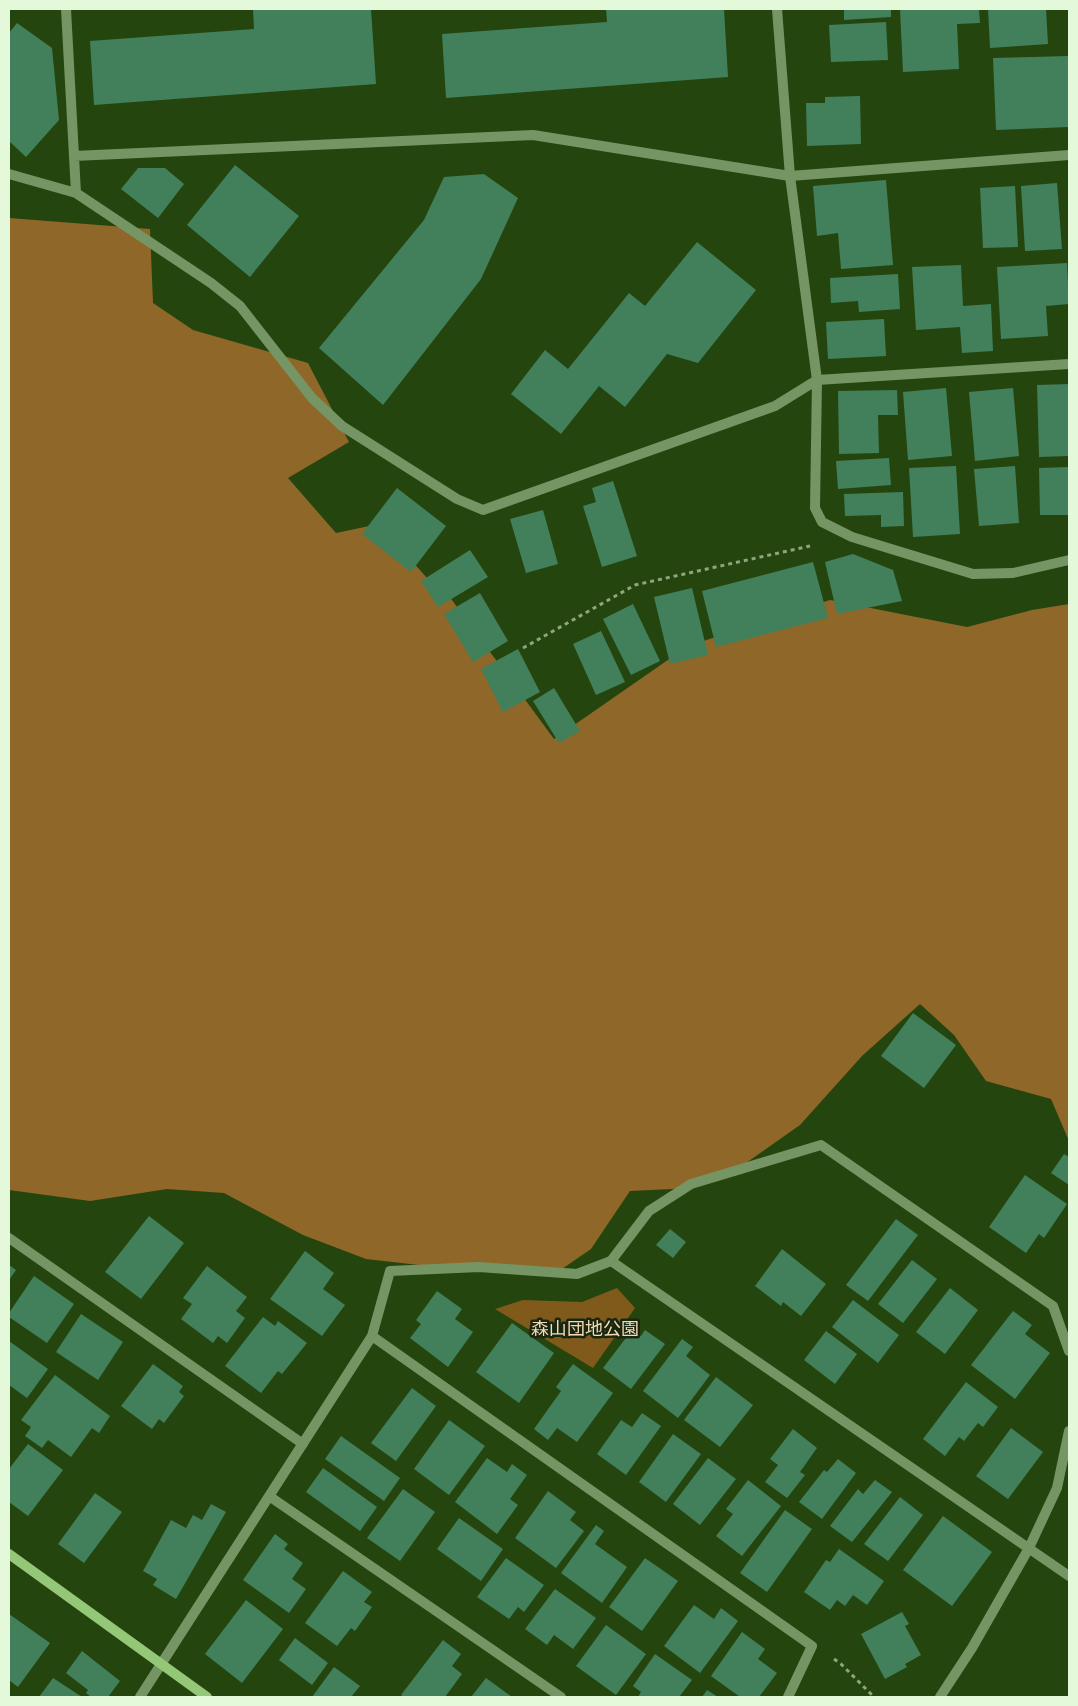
<!DOCTYPE html>
<meta charset="utf-8">
<style>
body{margin:0}
#map{position:relative;width:1078px;height:1706px;overflow:hidden;background:#25450f;font-family:Rubik,sans-serif}
canvas{display:block}
.frame{position:absolute;inset:0;border:10px solid #e4f8da;pointer-events:none}
</style>
<div id="map">
<canvas width="1078" height="1706"></canvas>
<div class="frame"></div>
</div>
<script>
const ctx = document.querySelector('canvas').getContext('2d');
ctx.lineJoin = 'round';
function fill(path, color) {
  ctx.fillStyle = color;
  ctx.fill(path, 'evenodd');
}
function poly(rows) {
  const path = new Path2D();
  for (const r of rows) {
    path.moveTo(r[0], r[1]);
    for (let i = 2; i < r.length; i += 2) path.lineTo(r[i], r[i + 1]);
  }
  return path;
}
function trace(path, color, width, dash) {
  ctx.strokeStyle = color;
  ctx.lineWidth = width;
  ctx.lineCap = dash ? 'butt' : 'round';
  ctx.setLineDash(dash || []);
  ctx.stroke(path);
}
function drawText(font, color, halo, rows, align = 'center') {
  ctx.font = font + ' Rubik,"Noto Sans JP",sans-serif';
  ctx.lineWidth = 5;
  ctx.setLineDash([]);
  ctx.textBaseline = 'middle';
  ctx.strokeStyle = halo;
  ctx.fillStyle = color;
  for (const [text, x, y, turn = 0] of rows) {
    ctx.save();
    ctx.translate(x, y);
    ctx.rotate((+turn || 0) * Math.PI / 180);
    ctx.textAlign = isNaN(turn) ? turn : align;
    if (halo) ctx.strokeText(text, 0, 0);
    ctx.fillText(text, 0, 0);
    ctx.restore();
  }
}
const green = poly([
 [617,1288,635,1308,593,1368,495,1309,523,1300,582,1302]
]);
const forest = poly([
 [9,218,150,229,153,303,193,330,308,363,349,442,288,478,336,533,379,524,427,578,449,596,554,739,688,646,830,600,967,627,1032,610,1069,604,1069,1141,1051,1099,986,1081,954,1035,920,1004,862,1056,800,1125,746,1163,693,1188,630,1191,591,1249,559,1271,428,1266,366,1259,303,1235,224,1193,167,1189,90,1201,9,1190]
]);
const building = poly([
 [253,9,371,9,376,84,94,105,90,41,254,29],
 [606,9,724,9,728,77,446,98,442,34,607,22],
 [844,9,891,9,891,17,844,20],
 [900,9,979,9,980,23,957,24,959,69,903,72],
 [988,9,1046,9,1048,44,990,48],
 [886,22,888,60,831,62,829,25],
 [17,23,52,48,59,120,26,157,9,141,9,33],
 [1069,56,1069,127,996,130,993,58],
 [860,96,861,144,807,146,806,103,825,103,825,97],
 [235,165,299,216,250,277,187,225],
 [138,168,165,168,184,184,158,218,121,189],
 [484,174,518,198,481,279,383,405,319,348,424,220,444,177],
 [886,180,893,265,841,269,838,233,817,236,813,186],
 [1057,183,1062,249,1025,251,1021,186],
 [1015,186,1018,247,983,248,980,188],
 [697,242,756,290,698,363,667,354,625,407,599,386,561,434,511,394,545,350,568,369,629,293,645,306],
 [1067,263,1069,304,1046,306,1048,336,1001,339,997,267],
 [961,265,963,306,991,304,993,351,962,353,960,327,916,330,912,267],
 [898,274,900,309,859,312,858,301,831,303,830,278],
 [884,319,886,356,828,359,826,322],
 [1069,384,1069,456,1039,457,1037,385],
 [946,388,952,456,908,460,903,392],
 [1013,388,1019,456,975,461,969,392],
 [897,390,898,415,878,415,879,453,839,454,838,391],
 [889,458,891,485,838,489,836,461],
 [956,466,960,534,913,537,909,468],
 [1015,466,1019,523,979,526,974,469],
 [1069,467,1069,515,1040,515,1039,468],
 [613,481,637,556,602,567,583,506,596,502,592,488],
 [397,488,446,526,411,572,362,534],
 [903,492,904,526,881,527,881,515,845,516,844,494],
 [543,510,558,564,526,573,510,519],
 [470,550,488,577,438,607,421,581],
 [853,554,893,570,902,601,837,614,825,562],
 [813,562,828,618,716,647,702,591],
 [692,588,708,655,670,664,654,597],
 [480,593,508,641,473,662,444,614],
 [633,604,660,661,631,675,603,619],
 [601,631,625,682,596,695,573,644],
 [518,649,540,692,503,712,481,669],
 [554,688,580,731,559,743,533,701],
 [913,1013,956,1045,924,1088,881,1056],
 [1064,1154,1069,1157,1069,1185,1051,1173],
 [1025,1175,1067,1204,1044,1238,1039,1234,1026,1253,989,1227],
 [149,1216,184,1243,141,1299,105,1272],
 [896,1219,918,1235,868,1301,846,1285],
 [670,1229,686,1242,673,1258,656,1245],
 [782,1249,826,1284,801,1316,783,1302,781,1306,755,1286],
 [305,1251,334,1273,323,1289,345,1305,322,1336,270,1299],
 [912,1260,937,1279,903,1323,878,1304],
 [9,1265,16,1270,9,1280],
 [207,1266,247,1297,236,1311,245,1318,227,1343,218,1336,213,1343,181,1319,192,1304,183,1298],
 [34,1276,74,1304,47,1343,9,1317,9,1313],
 [950,1288,978,1310,945,1354,916,1332],
 [437,1291,462,1309,455,1319,473,1332,448,1367,410,1338,421,1324,416,1320],
 [853,1300,899,1335,878,1363,832,1327],
 [1013,1311,1032,1325,1025,1334,1050,1353,1015,1399,971,1365],
 [81,1314,123,1342,98,1380,56,1352],
 [263,1317,275,1326,278,1321,307,1343,282,1374,278,1371,261,1393,225,1366],
 [512,1323,554,1353,519,1403,476,1372],
 [632,1330,641,1336,645,1330,665,1344,631,1389,603,1368],
 [826,1331,857,1354,835,1384,804,1360],
 [682,1339,693,1347,686,1356,710,1375,678,1418,643,1391],
 [9,1341,48,1369,27,1398,9,1385],
 [153,1364,183,1386,179,1392,184,1396,164,1423,159,1419,152,1429,121,1406],
 [573,1364,613,1393,577,1442,557,1428,548,1440,534,1429,561,1391,556,1387],
 [55,1375,110,1416,99,1433,92,1428,71,1457,48,1440,42,1448,25,1436,31,1427,21,1420],
 [716,1377,753,1405,720,1447,684,1420],
 [966,1382,998,1407,983,1427,978,1423,964,1441,959,1437,945,1456,923,1439],
 [412,1388,436,1406,396,1461,371,1443],
 [642,1413,661,1426,626,1475,597,1454,621,1420,632,1427],
 [449,1420,485,1446,449,1495,414,1469],
 [1011,1428,1043,1452,1008,1499,976,1476],
 [793,1429,817,1448,800,1472,805,1475,787,1498,765,1482,778,1465,770,1459],
 [673,1434,701,1454,666,1502,639,1482],
 [341,1436,400,1478,384,1501,325,1459],
 [28,1444,63,1470,28,1516,9,1502,9,1469],
 [487,1458,507,1472,512,1464,527,1475,510,1499,518,1505,497,1534,455,1502],
 [708,1458,736,1479,700,1525,673,1504],
 [838,1459,856,1473,822,1519,799,1502,824,1470,827,1472],
 [323,1468,377,1507,360,1531,306,1492],
 [748,1480,781,1506,742,1556,716,1536,733,1514,726,1509],
 [875,1480,892,1492,852,1542,830,1526,858,1489,863,1494],
 [403,1489,435,1512,400,1561,367,1538],
 [548,1491,576,1512,570,1520,584,1531,556,1568,515,1538],
 [95,1493,122,1512,84,1563,58,1544],
 [900,1497,923,1515,888,1561,864,1544],
 [211,1504,226,1512,176,1599,153,1585,157,1579,143,1571,171,1520,186,1528,193,1515,202,1520],
 [785,1510,812,1529,767,1592,740,1573],
 [943,1516,992,1552,952,1606,903,1570],
 [459,1518,503,1549,481,1581,437,1549],
 [596,1525,604,1531,595,1544,627,1567,602,1603,561,1573],
 [275,1534,288,1544,284,1549,303,1563,292,1579,306,1589,289,1613,243,1580],
 [839,1549,884,1581,867,1605,853,1595,845,1606,837,1600,830,1610,804,1592,826,1560,830,1562],
 [506,1558,544,1585,524,1612,518,1607,509,1619,477,1597],
 [645,1558,678,1581,642,1631,609,1607],
 [343,1571,372,1592,364,1602,372,1607,355,1631,351,1628,337,1646,305,1623],
 [555,1589,596,1618,573,1649,554,1635,547,1645,525,1629],
 [246,1600,283,1629,242,1683,205,1654],
 [694,1605,714,1619,721,1608,738,1621,700,1673,664,1646],
 [902,1612,909,1624,905,1626,921,1655,905,1664,907,1667,885,1679,861,1634],
 [9,1614,50,1643,18,1687,9,1680],
 [606,1625,646,1654,616,1695,576,1666],
 [742,1632,765,1649,758,1659,777,1673,759,1697,740,1697,711,1676],
 [295,1638,328,1663,312,1685,279,1660],
 [443,1640,461,1654,452,1666,462,1674,445,1697,404,1697,401,1695],
 [82,1651,120,1681,108,1697,91,1697,86,1693,88,1690,66,1673],
 [655,1654,692,1680,679,1697,638,1697,641,1692,633,1686],
 [334,1667,360,1686,351,1697,312,1697],
 [53,1678,82,1697,39,1697],
 [486,1678,512,1697,471,1697],
 [707,1690,718,1697,702,1697]
]);
const path = poly([
 [523,648,635,585,810,546],
 [834,1659,841,1664,874,1697]
]);
const street = poly([
 [66,9,76,193],
 [777,9,790,176,817,380,815,508,822,522,852,537,973,574,1013,573,1069,560],
 [74,156,533,135,790,176,1069,155],
 [9,174,76,193,211,283,240,306,312,398,342,426,457,499,483,510,775,406,817,380,1069,364],
 [9,1238,303,1444],
 [372,1336,812,1646,788,1697],
 [1069,1351,1053,1306,821,1145,691,1184,649,1211,611,1261,1069,1576],
 [269,1496,561,1697],
 [140,1697,372,1336,390,1271,479,1267,577,1274,611,1261],
 [940,1697,972,1648,1029,1548,1057,1488,1069,1431]
]);
const secondary = poly([
 [9,1554,207,1697]
]);
const parkNames = [
 ["森山団地公園",585,1330]
];
fill(green, '#805a1b');
fill(forest, '#8f6728');
fill(building, '#41805a');
trace(path, '#8da67d', 3, [4, 4]);
trace(street, '#759564', 10);
trace(secondary, '#94c878', 10);
drawText('18px', '#f6dab3', '#192711', parkNames);
</script>
